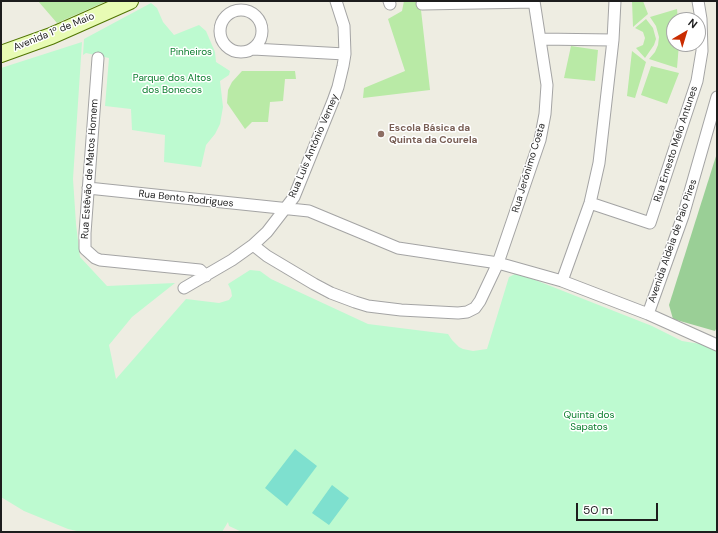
<!DOCTYPE html>
<meta charset="utf-8">
<style>
body{margin:0}
#map{position:relative;width:718px;height:533px;overflow:hidden;background:#eeede2;font-family:"DM Sans",sans-serif}
canvas{display:block}
.frame{position:absolute;inset:0;border:2px solid #1d1d1d;pointer-events:none}
.north{position:absolute;left:666px;top:12px;width:40px;height:40px;box-sizing:border-box;background:#fff;border:1px solid #a5a5a5;border-radius:50%;rotate:38deg;font-size:11px;font-weight:700;line-height:16px;text-align:center;color:#1d1d1d}
.north::after{content:'';display:block;margin:auto;width:14px;height:18px;background:#ca2c00;clip-path:polygon(50% 0,100% 100%,50% 72%,0 100%)}
.scale{position:absolute;left:576px;top:503px;width:82px;height:18px;box-sizing:border-box;border:2px solid #1d1d1d;border-top:0;padding-left:5px;font-size:12px;line-height:14px;white-space:nowrap;color:#1d1d1d;-webkit-text-stroke:3px #fff;paint-order:stroke}
</style>
<div id="map">
<canvas width="718" height="533"></canvas>
<div class="frame"></div>
<div class="north">N</div>
<div class="scale">50 m</div>
</div>
<script>
const ctx = document.querySelector('canvas').getContext('2d');
ctx.lineJoin = 'round';
function fill(path, color) {
  ctx.fillStyle = color;
  ctx.fill(path, 'evenodd');
}
function poly(rows) {
  const path = new Path2D();
  for (const r of rows) {
    if (r.length === 3) {
      path.moveTo(r[0] + r[2], r[1]);
      path.arc(r[0], r[1], r[2], 0, 2 * Math.PI);
      continue;
    }
    path.moveTo(r[0], r[1]);
    for (let i = 2; i < r.length; i += 2) path.lineTo(r[i], r[i + 1]);
  }
  return path;
}
function trace(path, color, width, dash) {
  ctx.strokeStyle = color;
  ctx.lineWidth = width;
  ctx.lineCap = dash ? 'butt' : 'round';
  ctx.setLineDash(dash || []);
  ctx.stroke(path);
}
function drawText(font, color, halo, rows, align = 'center') {
  ctx.font = font + ' "DM Sans",sans-serif';
  ctx.lineWidth = 3;
  ctx.setLineDash([]);
  ctx.textBaseline = 'middle';
  ctx.strokeStyle = halo;
  ctx.fillStyle = color;
  for (const [text, x, y, turn = 0] of rows) {
    ctx.save();
    ctx.translate(x, y);
    ctx.rotate((+turn || 0) * Math.PI / 180);
    ctx.textAlign = isNaN(turn) ? turn : align;
    if (halo) ctx.strokeText(text, 0, 0);
    ctx.fillText(text, 0, 0);
    ctx.restore();
  }
}
const grass = poly([
 [38,1,107,1,57,23],
 [404,1,420,1,430,90,363,98,364,88,405,71,388,19,402,11],
 [632,1,643,1,648,14,633,27],
 [677,9,678,20,674,20,674,44,679,44,677,68,649,59,655,52,658,45,659,37,656,26,650,17],
 [646,19,653,28,656,39,654,45,645,58,636,48,643,45,645,38,643,32,635,28],
 [571,46,598,50,595,81,564,78],
 [632,51,646,62,635,98,627,96],
 [651,66,679,73,667,104,641,95],
 [242,71,295,71,296,79,285,79,283,101,270,102,268,122,252,122,245,129,227,103,228,90,232,82]
]);
const forest = poly([
 [717,153,717,327,715,331,673,319,669,305]
]);
const park = poly([
 [151,3,157,8,163,22,174,35,199,25,206,31,215,52,216,62,230,71,229,75,220,81,223,107,220,124,215,134,206,145,201,167,164,162,165,135,132,130,131,109,105,106,109,58,86,53,83,55,84,39],
 [82,42,73,179,76,224,80,257,107,286,175,283,132,317,109,345,116,379,186,299,219,303,229,300,232,296,231,290,228,284,250,270,260,271,271,279,368,324,448,334,452,340,459,347,463,349,473,351,487,349,509,277,515,274,525,276,652,326,682,341,707,345,717,350,717,532,242,532,229,526,228,522,222,532,81,532,68,529,24,511,1,497,1,68]
]);
const pitch = poly([
 [295,449,317,466,287,506,265,488],
 [332,485,349,498,329,525,312,513]
]);
const street = poly([
 [389,1,390,4],
 [422,4,534,2],
 [241,31,21],
 [540,39,613,40],
 [253,49,345,54],
 [98,58,85,233,85,249,95,258,100,260,200,270,206,276],
 [88,188,309,211,398,248,498,263,562,281,648,314,717,345],
 [590,203,650,223,697,81,702,51,701,19,698,1],
 [253,245,267,256,314,284,331,293,355,302,368,306,401,310,458,313,467,312,475,308,480,301,498,263,540,140,545,114,547,85,534,1],
 [562,281,590,203,599,163,613,40,615,1],
 [184,288,232,260,253,245,267,232,294,197,333,101,338,87,343,66,345,54,344,26,336,1],
 [648,314,683,216,717,97]
]);
const secondary = poly([
 [1,54,51,36,130,1]
]);
const markers = [
 [381,134,4,"#8d6e63"]
];
const streetNames = [
 ["Avenida 1º de Maio",54,32,-22],
 ["Rua Ernesto Melo Antunes",676,144,-72],
 ["Rua Luís António Verney",314,146,-67],
 ["Rua Jerónimo Costa",529,168,-73],
 ["Rua Estêvão de Matos Homem",90,169,-86],
 ["Rua Bento Rodrigues",186,199,6],
 ["Avenida Aldeia de Paio Pires",673,241,-71]
];
const parkNames = [
 ["Pinheiros",191,52],
 ["Parque dos Altos",172,78],
 ["dos Bonecos",172,90],
 ["Quinta dos",589,415],
 ["Sapatos",589,427]
];
const educationNames = [
 ["Escola Básica da",389,128],
 ["Quinta da Courela",389,140]
];
fill(grass, '#b9eaa6');
fill(forest, '#9acf96');
fill(park, '#bdfad0');
fill(pitch, '#7ee0cf');
trace(street, '#a4a4a4', 13);
trace(secondary, '#507502', 18);
trace(street, '#fff', 11);
trace(secondary, '#e8fbb4', 16);
for (const [x, y, r, color] of markers) {
  const dot = new Path2D();
  dot.arc(x, y, r, 0, 2 * Math.PI);
  ctx.fillStyle = color;
  ctx.fill(dot);
  trace(dot, '#fff', 1.5);
}
drawText('10px', '#1d1d1d', '#fff', streetNames);
drawText('10px', '#097d2c', '#fff', parkNames);
drawText('bold 10px', '#785e54', '#fff', educationNames, 'left');
</script>
